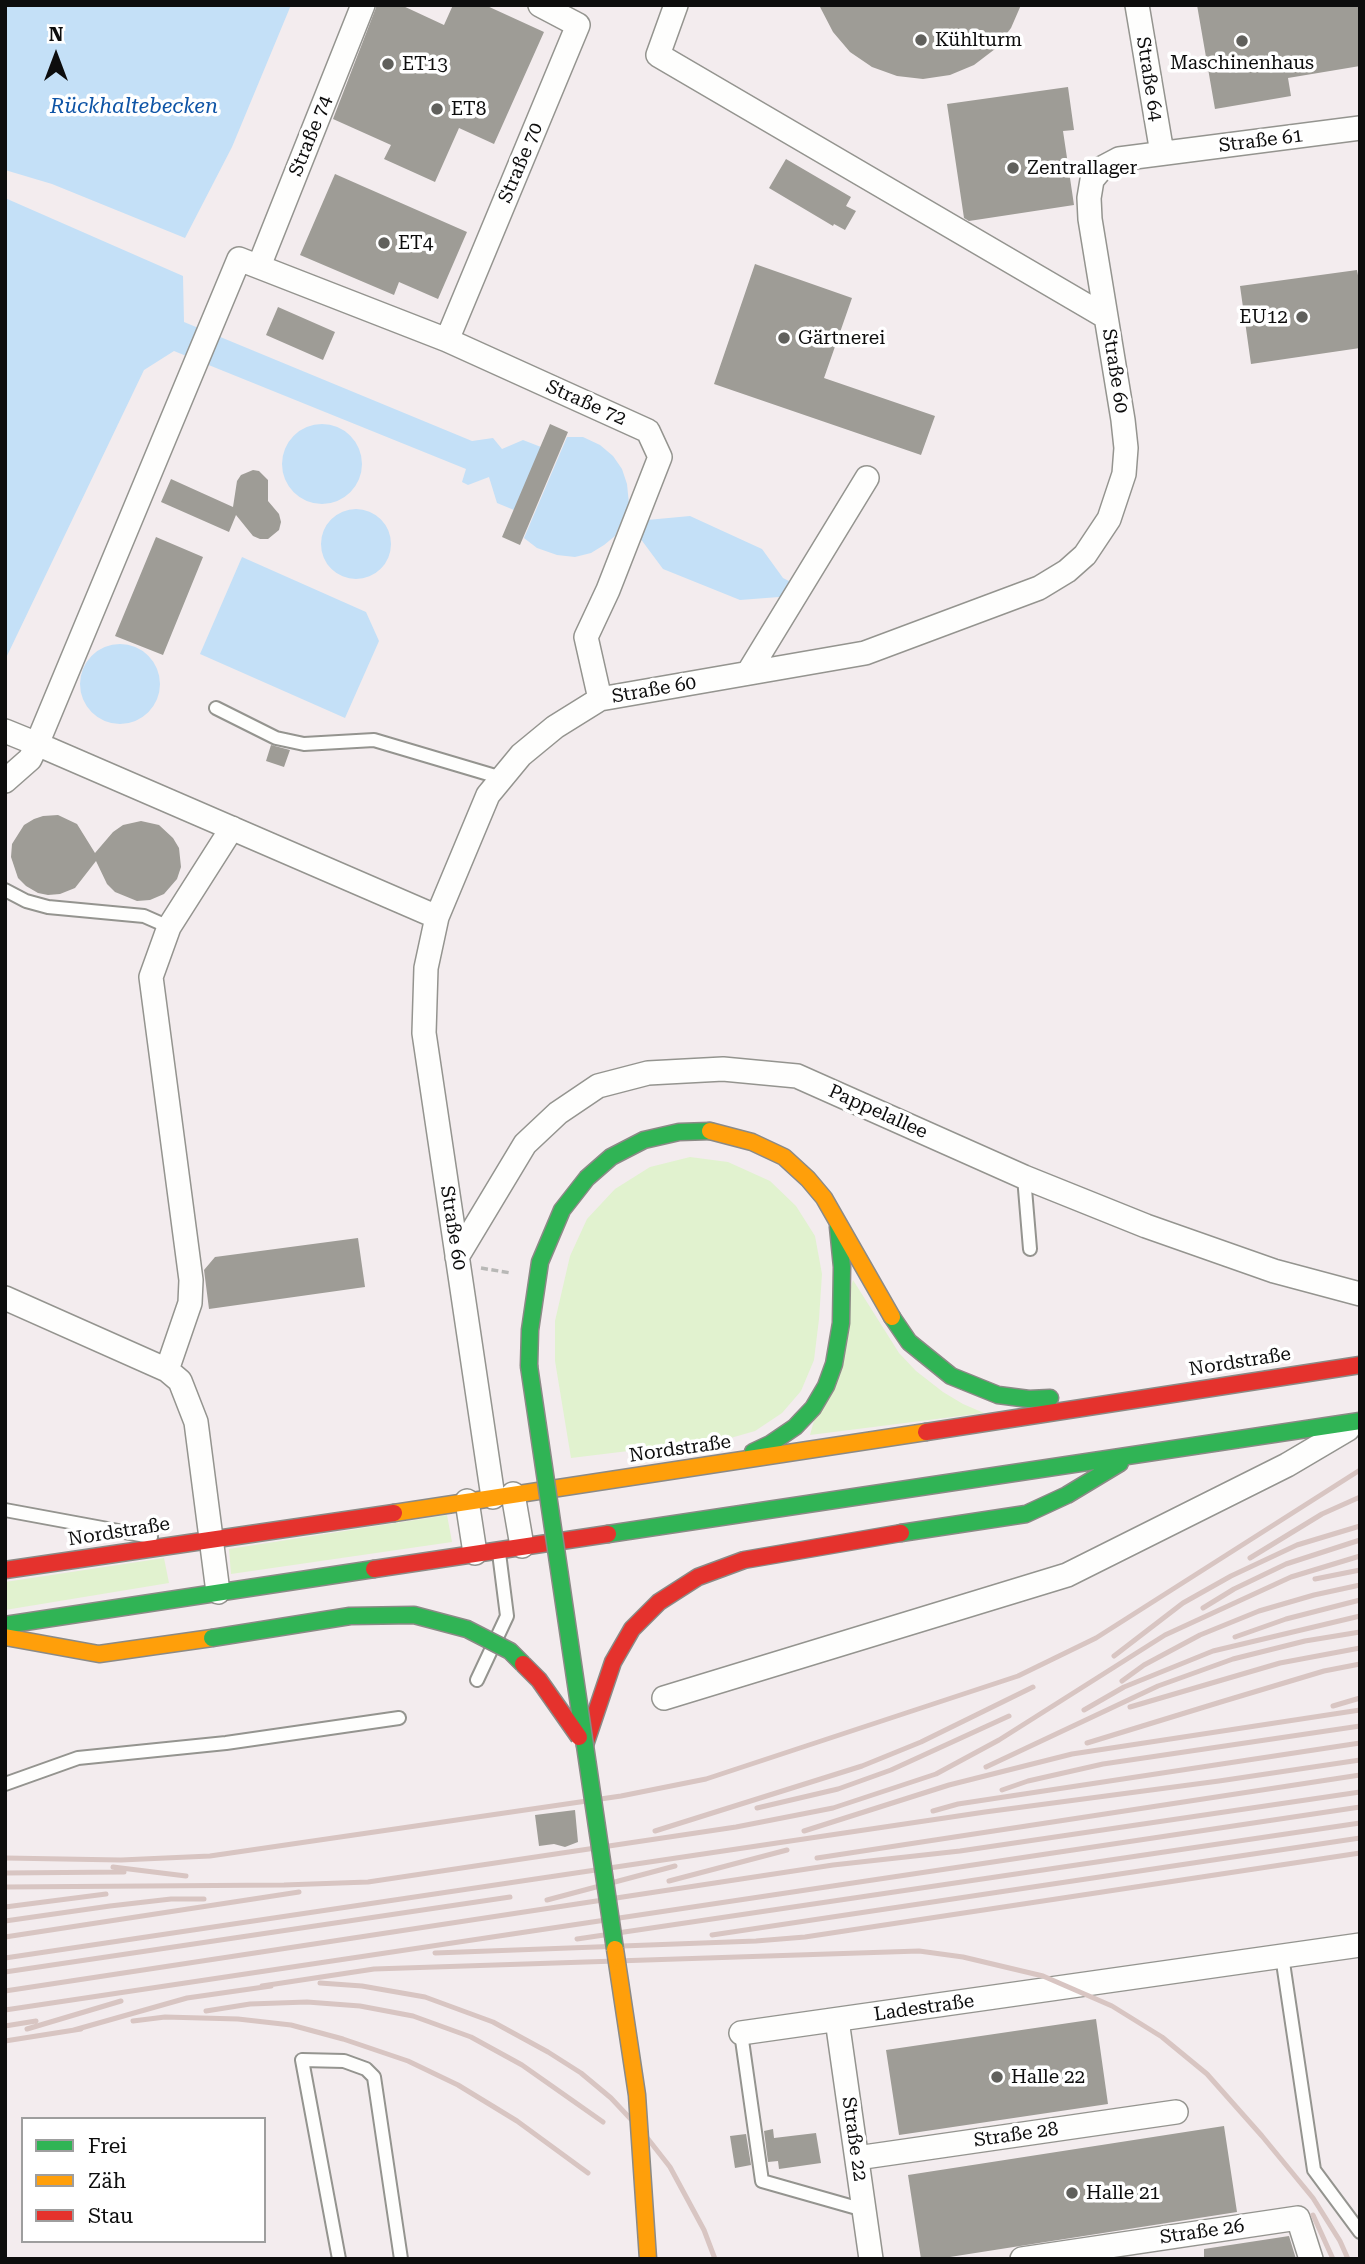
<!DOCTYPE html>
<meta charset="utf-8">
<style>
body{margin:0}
#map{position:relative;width:1365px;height:2264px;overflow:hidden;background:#fbfaf0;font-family:"Roboto Serif",serif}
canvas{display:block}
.frame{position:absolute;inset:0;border:7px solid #0d0d0d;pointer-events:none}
.legend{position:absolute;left:21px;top:2117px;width:245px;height:126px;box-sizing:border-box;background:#fff;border:2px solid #9e9e9e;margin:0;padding:9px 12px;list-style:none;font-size:21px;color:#0d0d0d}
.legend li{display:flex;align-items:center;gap:14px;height:35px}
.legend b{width:35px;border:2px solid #9e9e9e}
.north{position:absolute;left:21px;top:21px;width:70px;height:70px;-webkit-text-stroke:5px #fff;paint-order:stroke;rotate:0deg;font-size:19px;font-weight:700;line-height:28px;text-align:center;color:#0d0d0d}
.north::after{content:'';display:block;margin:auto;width:24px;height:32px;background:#0d0d0d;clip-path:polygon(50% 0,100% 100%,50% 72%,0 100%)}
</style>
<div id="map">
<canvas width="1365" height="2264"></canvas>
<div class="frame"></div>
<ul class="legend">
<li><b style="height:9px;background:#30b455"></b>Frei</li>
<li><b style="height:9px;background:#ff9f0a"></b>Zäh</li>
<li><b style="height:9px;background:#e5322d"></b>Stau</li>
</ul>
<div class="north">N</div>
</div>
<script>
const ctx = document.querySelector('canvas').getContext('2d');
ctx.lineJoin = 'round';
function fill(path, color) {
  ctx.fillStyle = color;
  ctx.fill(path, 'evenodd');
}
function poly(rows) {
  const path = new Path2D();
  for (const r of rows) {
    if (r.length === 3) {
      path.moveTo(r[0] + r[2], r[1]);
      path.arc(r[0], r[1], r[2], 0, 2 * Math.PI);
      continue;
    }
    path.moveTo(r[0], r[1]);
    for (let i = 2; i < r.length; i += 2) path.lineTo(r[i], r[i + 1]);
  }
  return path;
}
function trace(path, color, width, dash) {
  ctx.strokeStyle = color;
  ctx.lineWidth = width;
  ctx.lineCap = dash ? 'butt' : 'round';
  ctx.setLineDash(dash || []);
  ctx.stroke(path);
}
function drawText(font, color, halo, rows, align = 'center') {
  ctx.font = font + ' "Roboto Serif",serif';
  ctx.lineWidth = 7;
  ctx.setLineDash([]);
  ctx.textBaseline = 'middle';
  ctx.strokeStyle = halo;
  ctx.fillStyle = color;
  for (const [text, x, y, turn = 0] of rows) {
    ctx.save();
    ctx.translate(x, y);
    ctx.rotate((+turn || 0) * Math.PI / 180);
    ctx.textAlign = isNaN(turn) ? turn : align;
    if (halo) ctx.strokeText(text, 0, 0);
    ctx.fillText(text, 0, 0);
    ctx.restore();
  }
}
const industrial = poly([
 [5,5,1360,5,1360,2259,5,2259],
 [23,2119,264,2119,264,2241,23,2241]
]);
const green = poly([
 [690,1157,728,1162,770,1181,796,1206,815,1236,822,1274,819,1319,814,1360,801,1391,782,1413,755,1431,727,1439,571,1458,555,1361,555,1321,570,1256,587,1219,615,1189,650,1167],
 [853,1280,899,1353,916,1371,943,1392,963,1404,984,1413,810,1435],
 [447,1515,452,1542,231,1574,229,1549],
 [164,1558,169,1583,5,1610,5,1582]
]);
const water = poly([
 [5,5,291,5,232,147,185,238,52,184,5,170],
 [5,198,183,276,184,322,472,441,493,438,502,449,523,440,541,447,514,510,497,503,489,477,468,485,462,482,466,469,174,351,144,370,5,660],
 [322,464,40],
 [567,437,583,437,600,445,613,456,622,469,627,484,629,504,615,536,604,545,591,553,575,557,557,555,537,548,524,538],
 [356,544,35],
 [690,516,762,549,783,578,795,584,786,601,779,597,740,600,663,569,640,538,647,520],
 [242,557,366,612,379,641,345,718,200,654],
 [120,684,40]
]);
const building = poly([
 [377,5,401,5,444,25,453,5,485,5,544,32,494,144,459,128,435,182,384,159,391,145,333,119],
 [819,5,1021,5,1011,28,995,49,974,65,950,75,923,79,897,76,872,67,850,52,833,32],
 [1197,5,1360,5,1360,66,1288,78,1291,96,1215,109],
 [1068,87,1074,130,1063,131,1074,205,969,221,964,218,947,104],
 [786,159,851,197,846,206,856,211,845,230,834,224,833,226,769,188],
 [335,174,467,232,438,299,399,282,394,295,300,255],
 [755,264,852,298,824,378,935,416,921,455,714,384],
 [1357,270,1360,286,1360,348,1251,364,1240,286],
 [278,307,335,332,323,360,266,335],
 [550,424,568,432,520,545,502,537],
 [253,470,259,471,268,480,268,501,279,514,281,522,279,530,268,539,260,539,253,536,236,515,229,532,161,502,171,479,233,507,237,481,241,475],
 [156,537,203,557,163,655,115,636],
 [271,745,290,750,284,767,266,761],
 [58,815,77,824,95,853,113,832,123,825,141,821,159,825,173,838,179,848,181,867,177,879,164,894,150,900,137,901,115,892,107,884,96,861,75,888,60,894,48,895,38,893,26,886,18,878,11,857,12,844,24,825,34,819,43,816],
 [358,1238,365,1287,209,1309,204,1270,215,1257],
 [575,1810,578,1842,565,1847,554,1844,539,1846,535,1815],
 [1096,2019,1108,2104,899,2135,886,2050],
 [1224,2126,1237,2212,937,2259,921,2259,908,2175],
 [773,2129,774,2138,816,2133,821,2163,779,2169,778,2161,768,2162,764,2131],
 [746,2134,751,2165,735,2168,730,2136],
 [1289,2236,1296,2259,1204,2259,1204,2249]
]);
const path = poly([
 [481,1268,511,1273]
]);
const lane = poly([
 [216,708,276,738,304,744,374,740,502,778],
 [5,890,26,901,48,907,144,916,169,927],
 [1024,1177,1030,1249],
 [5,1510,151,1537],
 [477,1680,507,1616,499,1553],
 [5,1784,78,1758,226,1743,399,1718],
 [1282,1956,1314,2170,1360,2232],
 [741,2033,762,2181,864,2210],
 [339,2259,302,2060,344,2061,366,2069,374,2077,401,2259]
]);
const street = poly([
 [676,5,658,55,1106,317],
 [1137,5,1162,153],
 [259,266,363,5],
 [447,340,578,25,540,5],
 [748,673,867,478],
 [5,731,37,744,30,759,5,781],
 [437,917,37,744,239,259,447,340,648,431,660,457,608,590,586,637,600,699],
 [457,1257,525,1144,558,1113,598,1086,648,1073,723,1069,797,1076,1024,1177,1146,1226,1274,1271,1360,1294],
 [5,1298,167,1370,180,1381,196,1422,218,1592],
 [167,1370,190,1303,191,1280,151,977,169,927,232,828],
 [513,1494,522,1546],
 [493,1497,424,1033,426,968,437,917,488,795,521,755,555,727,600,699,865,653,1039,588,1067,571,1085,555,1109,519,1124,474,1126,448,1123,420,1090,219,1089,198,1092,180,1102,168,1119,159,1360,128],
 [467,1501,475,1553],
 [664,1698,1067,1575,1287,1465,1348,1429],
 [837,2020,871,2259],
 [741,2033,1360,1945],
 [857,2158,1176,2112],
 [1022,2259,1298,2218,1311,2259]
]);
const fast = poly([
 [892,1317,909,1342,951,1376,998,1395,1029,1399,1050,1398],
 [529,1366,530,1330,540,1262,562,1210,587,1178,611,1157,644,1140,679,1132,710,1131],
 [753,1452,770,1444,795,1427,813,1408,826,1386,834,1364,841,1323,842,1267,838,1227],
 [901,1533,1026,1514,1067,1495,1120,1463],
 [608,1534,1360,1421],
 [5,1625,374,1569]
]);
const slow = poly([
 [710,1131,752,1142,784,1157,808,1179,824,1198,892,1317],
 [394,1513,926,1432],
 [5,1637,99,1654,212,1638]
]);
const jam = poly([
 [926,1432,1360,1365],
 [374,1569,608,1534],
 [5,1570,394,1513],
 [585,1745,613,1662,632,1629,659,1602,698,1577,744,1560,901,1533]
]);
const rail = poly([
 [1250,1558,1322,1514,1360,1497],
 [1315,1579,1360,1570],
 [1203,1608,1234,1589,1286,1564,1360,1540],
 [1235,1637,1286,1619,1360,1600],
 [1114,1656,1183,1603,1231,1576,1297,1545,1360,1526],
 [1122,1681,1144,1665,1200,1635,1259,1611,1314,1595,1360,1585],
 [1333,1706,1360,1698],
 [1130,1707,1280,1663,1360,1648],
 [1084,1710,1124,1687,1213,1651,1360,1616],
 [1087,1743,1224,1701,1324,1671,1360,1664],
 [986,1767,1158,1686,1233,1659,1305,1641,1360,1632],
 [1002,1790,1028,1781,1103,1764,1360,1726],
 [757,1808,838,1789,891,1770,1009,1716],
 [933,1811,958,1804,1360,1743],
 [655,1831,862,1766,921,1742,1033,1687],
 [804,1831,949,1785,1072,1754,1360,1710],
 [5,1858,121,1860,210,1856,621,1796,706,1779,1018,1676,1096,1638,1360,1470],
 [817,1858,1360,1775],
 [113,1867,186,1876],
 [5,1873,124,1872],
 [669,1881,787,1850],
 [5,1887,284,1885,368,1882,736,1827,833,1808,936,1774,999,1740,1165,1635,1291,1577,1360,1556],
 [547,1900,675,1866],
 [5,1907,106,1894],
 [5,1921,110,1906,171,1899,204,1899],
 [712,1935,1360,1838],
 [5,1937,299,1892],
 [577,1939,1360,1823],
 [435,1953,756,1941,805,1937,1360,1853],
 [5,1958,985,1812,1219,1781,1360,1760],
 [5,1972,510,1897],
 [320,1983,362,1986,425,1997,493,2022,548,2052,581,2073,611,2098,641,2130,670,2167,704,2230,715,2259],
 [262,1986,374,1969,919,1951,963,1957,1043,1976,1112,2006,1162,2037,1207,2074,1262,2136,1313,2198,1340,2241,1348,2259],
 [5,1991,833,1865,960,1851,1360,1792],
 [5,2010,1360,1807],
 [206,2011,250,2004,307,2002,360,2006,413,2016,471,2037,522,2065,603,2122],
 [133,2021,165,2017,238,2019,291,2025,343,2039,408,2061,458,2085,517,2121,588,2173],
 [5,2026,36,2021],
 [27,2029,121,2001],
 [74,2030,187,1998,271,1986],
 [5,2041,81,2029],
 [1313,2215,1333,2259]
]);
const fastBridge = poly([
 [529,1366,615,1949],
 [212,1638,350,1616,414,1615,467,1629,510,1651,523,1664]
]);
const slowBridge = poly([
 [615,1949,637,2095,648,2259]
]);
const jamBridge = poly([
 [523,1664,539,1680,579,1737]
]);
const markers = [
 [921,40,7,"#60605c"],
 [1242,41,7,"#60605c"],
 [388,64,7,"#60605c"],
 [437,109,7,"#60605c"],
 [1013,168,7,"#60605c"],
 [384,243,7,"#60605c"],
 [1302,317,7,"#60605c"],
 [784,338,7,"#60605c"],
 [997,2077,7,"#60605c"],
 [1072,2193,7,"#60605c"]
];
const poiNames = [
 ["Kühlturm",935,40],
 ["Maschinenhaus",1242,63,"center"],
 ["ET13",402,64],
 ["ET8",451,109],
 ["Zentrallager",1027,168],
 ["ET4",398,243],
 ["EU12",1288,317,"right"],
 ["Gärtnerei",798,338],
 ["Halle 22",1011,2077],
 ["Halle 21",1086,2193]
];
const streetNames = [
 ["Straße 64",1149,79,81],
 ["Straße 74",311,136,-68],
 ["Straße 61",1261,141,-7],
 ["Straße 70",521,163,-67],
 ["Straße 60",1115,371,81],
 ["Straße 72",586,403,24],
 ["Straße 60",654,690,-10],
 ["Pappelallee",878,1112,24],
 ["Straße 60",453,1228,81],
 ["Nordstraße",1240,1362,-9],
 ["Nordstraße",680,1449,-8],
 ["Nordstraße",119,1532,-9],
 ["Ladestraße",924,2008,-8],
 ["Straße 28",1016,2135,-8],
 ["Straße 22",854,2139,82],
 ["Straße 26",1202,2232,-8]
];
const waterNames = [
 ["Rückhaltebecken",134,107]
];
fill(industrial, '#f3ecee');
fill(green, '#e1f2cf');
fill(water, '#c4e0f7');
fill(building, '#9e9c96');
trace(lane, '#94948f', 16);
trace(street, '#94948f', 26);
trace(fast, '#8b8a86', 19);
trace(slow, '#8b8a86', 19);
trace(jam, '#8b8a86', 19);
trace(path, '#b8b8b6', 3.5, [7, 3.5]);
trace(lane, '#fefefd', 12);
trace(street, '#fefefd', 23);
trace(fast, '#30b455', 16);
trace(slow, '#ff9f0a', 16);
trace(jam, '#e5322d', 16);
trace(rail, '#d8c5c2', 5);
trace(fastBridge, '#8b8a86', 19, []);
trace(slowBridge, '#8b8a86', 19, []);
trace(jamBridge, '#8b8a86', 19, []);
trace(fastBridge, '#30b455', 16);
trace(slowBridge, '#ff9f0a', 16);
trace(jamBridge, '#e5322d', 16);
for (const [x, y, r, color] of markers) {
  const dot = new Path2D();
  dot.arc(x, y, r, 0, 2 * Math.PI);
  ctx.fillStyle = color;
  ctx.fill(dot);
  trace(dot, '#fff', 2.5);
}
drawText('19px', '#0d0d0d', '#fff', poiNames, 'left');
drawText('19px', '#0d0d0d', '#fff', streetNames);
drawText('italic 21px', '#0e54a6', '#fff', waterNames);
</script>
